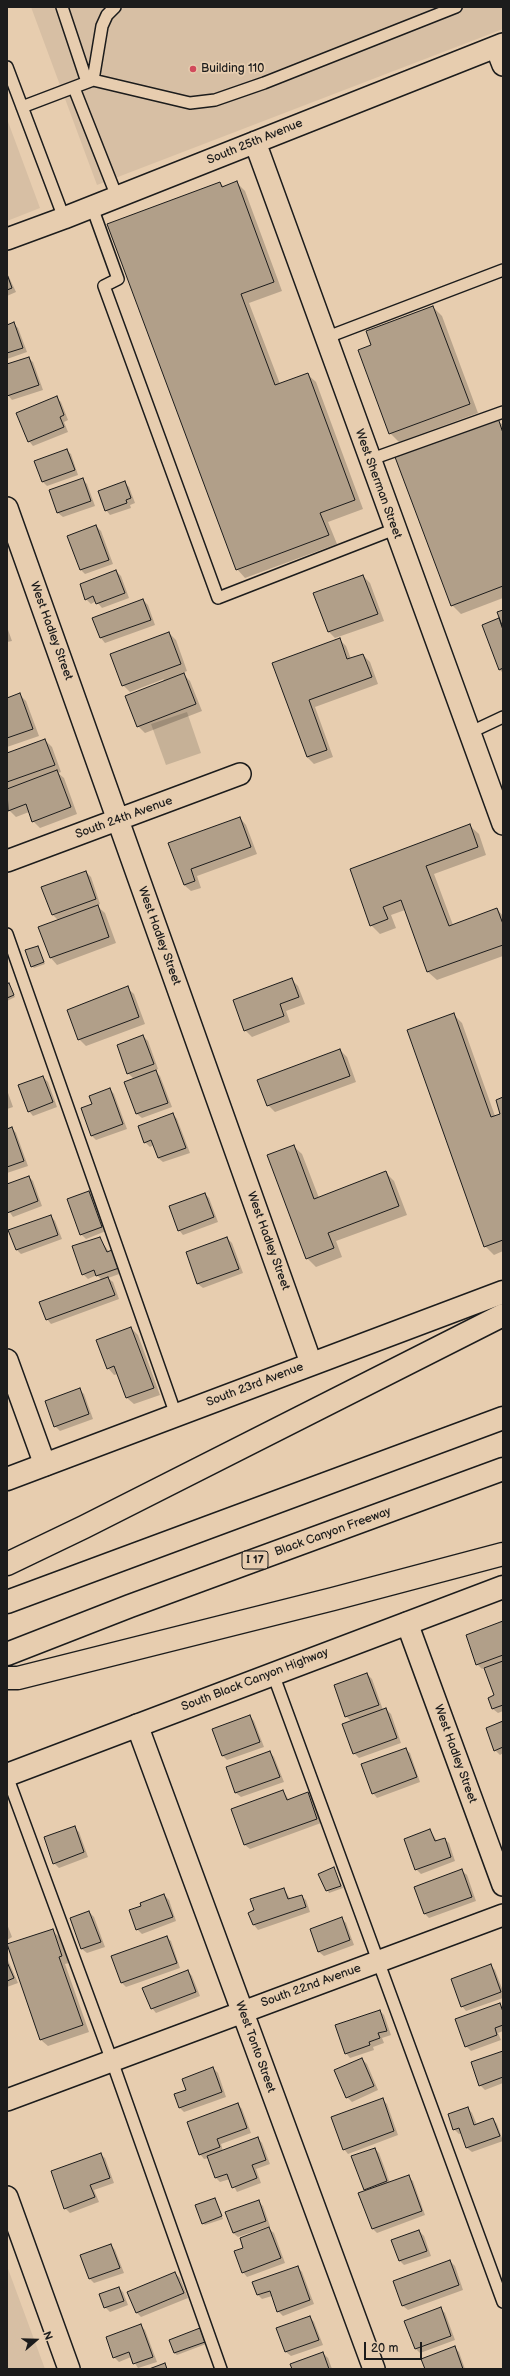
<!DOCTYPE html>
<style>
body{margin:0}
#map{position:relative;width:510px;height:2376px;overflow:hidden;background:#e7cdaf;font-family:"Balsamiq Sans",sans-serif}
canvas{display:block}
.frame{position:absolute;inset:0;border:8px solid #1c1c1c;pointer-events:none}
.north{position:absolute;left:16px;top:2320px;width:40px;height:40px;-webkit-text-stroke:3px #e7cdaf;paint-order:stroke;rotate:70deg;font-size:11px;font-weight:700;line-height:16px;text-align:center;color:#1c1c1c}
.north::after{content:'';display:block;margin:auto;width:14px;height:18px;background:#1c1c1c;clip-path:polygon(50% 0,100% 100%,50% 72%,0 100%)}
.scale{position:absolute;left:364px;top:2342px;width:58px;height:18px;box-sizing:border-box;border:2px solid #1c1c1c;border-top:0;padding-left:5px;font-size:12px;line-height:14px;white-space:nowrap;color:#1c1c1c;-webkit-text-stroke:3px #e7cdaf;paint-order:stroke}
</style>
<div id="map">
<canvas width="510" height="2376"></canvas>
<div class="frame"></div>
<div class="north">N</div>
<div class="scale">20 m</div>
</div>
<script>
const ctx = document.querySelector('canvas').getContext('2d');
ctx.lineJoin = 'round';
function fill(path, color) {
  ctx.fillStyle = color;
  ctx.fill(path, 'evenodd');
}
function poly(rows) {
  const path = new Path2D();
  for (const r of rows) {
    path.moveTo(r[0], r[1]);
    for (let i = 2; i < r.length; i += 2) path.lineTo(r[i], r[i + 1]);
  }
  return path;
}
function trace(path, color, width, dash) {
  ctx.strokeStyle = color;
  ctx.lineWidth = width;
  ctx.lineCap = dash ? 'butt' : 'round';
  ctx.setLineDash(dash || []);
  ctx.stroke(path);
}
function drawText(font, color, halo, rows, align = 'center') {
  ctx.font = font + ' "Balsamiq Sans",sans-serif';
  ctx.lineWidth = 3.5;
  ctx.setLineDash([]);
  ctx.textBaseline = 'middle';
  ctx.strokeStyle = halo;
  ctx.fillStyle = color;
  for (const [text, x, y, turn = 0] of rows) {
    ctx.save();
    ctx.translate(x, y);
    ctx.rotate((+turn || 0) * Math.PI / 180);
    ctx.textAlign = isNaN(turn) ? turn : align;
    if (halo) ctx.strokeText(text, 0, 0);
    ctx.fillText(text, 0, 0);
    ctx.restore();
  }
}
const built = poly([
 [31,7,503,7,503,29,97,185],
 [7,119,40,208,7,221],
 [7,2266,45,2369,7,2369]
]);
const green = poly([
 [187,712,201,753,166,765,151,724]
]);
const shadow = poly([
 [220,183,224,187,237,183,245,191,282,291,249,303,280,384,307,374,316,382,363,509,328,522,337,544,245,578,237,569],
 [7,273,16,292,7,296],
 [433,307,442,316,478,413,399,442,390,433,373,345],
 [14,324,18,328,27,352,7,359,7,326],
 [28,358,33,362,43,390,12,400,7,394,7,365],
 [56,397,61,402,68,420,64,422,68,432,33,446,29,441],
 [497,420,503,425,503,598,461,614,452,605],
 [66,450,71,454,78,475,47,486,43,482],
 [82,479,87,484,95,506,63,517,58,513,50,491],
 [125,483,129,487,135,503,130,505,131,508,110,515,106,510],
 [96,526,101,531,113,564,85,574,81,570],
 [116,571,121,576,129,598,102,608,96,601,91,604,86,599],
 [363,576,370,583,384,621,335,638,329,632],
 [143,600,148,605,155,625,105,643,101,638,94,618],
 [503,611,503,673,499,669,498,620,503,624],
 [7,627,12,641,7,642],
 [169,633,176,640,187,671,182,673,190,681,202,711,145,733,138,726,164,679,130,692,123,685],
 [339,639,346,646,351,659,363,655,370,662,378,684,315,707,333,757,314,764,307,757,273,664],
 [19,694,26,701,39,736,7,747,7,699],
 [45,740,52,747,61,772,58,773,64,778,77,814,40,828,33,821,29,812,16,817,9,810,7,805,7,754],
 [240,818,246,825,257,854,197,876,201,888,191,891,184,885,170,844],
 [470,826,479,834,486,855,434,874,453,925,497,909,503,916,503,956,437,980,428,972,405,910,391,915,396,928,380,934,371,925,351,869],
 [86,872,91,877,100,904,96,905,105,913,116,943,57,965,51,958,59,921,53,915,43,888],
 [38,947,45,964,34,968,32,966],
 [291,979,298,986,305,1004,286,1011,290,1022,252,1037,245,1030],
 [9,984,15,997,7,1001,7,985],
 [127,988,134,994,145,1024,86,1046,79,1039],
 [453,1014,462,1023,495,1116,501,1114,503,1098,503,1251,494,1255,485,1246],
 [143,1036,148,1041,158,1069,154,1070,160,1076,172,1107,142,1118,137,1114,126,1082,134,1079,128,1073],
 [340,1050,347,1057,356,1082,275,1112,268,1105],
 [43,1077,48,1082,57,1107,33,1116,29,1111],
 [110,1089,114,1094,127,1129,96,1140,92,1136,93,1105],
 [7,1090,13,1107,7,1109],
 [173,1114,177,1119,190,1153,163,1162,158,1158,154,1145,150,1147,145,1142],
 [12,1128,16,1133,28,1166,7,1173,7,1130],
 [293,1146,302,1154,319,1198,386,1173,394,1181,407,1215,336,1241,342,1257,316,1267,307,1258],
 [29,1177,33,1181,42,1206,13,1217,7,1208,7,1185],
 [89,1192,94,1197,106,1231,86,1239,81,1234],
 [205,1194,209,1198,218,1222,183,1235,179,1230],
 [51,1216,55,1221,62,1239,21,1254,16,1249],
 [99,1238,110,1253,112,1252,117,1256,122,1273,108,1278,113,1282,119,1299,51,1324,47,1319,102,1280,97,1275,88,1279,83,1274],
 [227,1238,232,1243,243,1273,203,1288,198,1284],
 [131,1328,138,1335,160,1395,134,1404,127,1398,118,1374,114,1375,108,1368],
 [79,1389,84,1394,93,1419,60,1431,55,1426],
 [503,1622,503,1711,498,1713,493,1709,489,1698,495,1696,484,1668,482,1669,477,1664],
 [367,1674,372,1679,383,1710,386,1709,391,1714,401,1743,359,1758,354,1753,352,1722,346,1716],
 [250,1716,254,1721,264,1747,227,1760,223,1756,213,1730],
 [503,1722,503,1753,500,1755,495,1750],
 [405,1749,410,1753,420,1782,377,1798,373,1793],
 [270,1752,274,1757,284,1782,241,1797,236,1793,227,1768],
 [283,1791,289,1800,308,1793,312,1798,321,1823,250,1849,245,1845,232,1809],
 [74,1827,79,1832,88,1857,59,1868,54,1863],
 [430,1830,437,1841,444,1839,449,1843,455,1861,421,1874,416,1869],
 [334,1869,343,1888,329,1893,320,1874],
 [462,1871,467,1875,476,1901,429,1918,425,1914],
 [284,1889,291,1900,301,1896,306,1900,310,1912,258,1930,254,1925,250,1913],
 [164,1895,169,1900,176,1921,142,1934,137,1929,143,1906],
 [89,1912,94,1917,105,1947,87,1953,82,1949,71,1919],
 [342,1919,346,1923,354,1945,324,1956,319,1952],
 [7,1924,12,1937,7,1940],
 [52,1930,59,1937,69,1963,65,1964,89,2032,48,2046,41,2040],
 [166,1937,171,1941,180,1968,126,1987,122,1983,112,1957],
 [7,1958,18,1983,7,1987],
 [491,1966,495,1970,503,1991,503,1998,466,2011,462,2006],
 [188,1971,192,1976,200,1996,156,2013,152,2008],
 [499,2004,503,2008,503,2031,498,2033,501,2040,471,2051,466,2046],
 [380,2011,384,2015,391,2035,382,2038,384,2043,373,2047,374,2050,350,2058,346,2053],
 [503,2052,503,2083,485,2090,480,2085],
 [362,2059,367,2064,378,2090,352,2102,347,2097],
 [213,2068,218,2073,226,2097,184,2112,180,2108,187,2091],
 [382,2099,387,2104,398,2135,348,2154,344,2149],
 [238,2104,242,2109,251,2133,221,2144,223,2151,258,2138,262,2143,270,2164,256,2169,261,2183,237,2192,230,2179,220,2182,216,2178,209,2158,204,2159,200,2154],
 [468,2108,472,2113,477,2125,493,2119,497,2124,503,2141,472,2152,467,2148,462,2133,459,2134,454,2129],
 [375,2149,379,2153,390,2183,408,2177,413,2181,425,2215,377,2233,373,2229,365,2191,352,2157],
 [100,2154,105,2158,114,2183,94,2190,99,2202,70,2213,65,2208],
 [215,2199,223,2219,205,2225,203,2223],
 [258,2201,263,2206,270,2226,238,2237,233,2233],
 [269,2229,274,2233,285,2263,247,2277,243,2272],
 [419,2231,424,2236,431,2256,404,2265,400,2261,392,2241],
 [111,2245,115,2250,124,2273,94,2283,90,2279],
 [450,2261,455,2266,463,2290,408,2310,403,2306],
 [298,2267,302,2272,314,2304,283,2316,278,2311,272,2296,262,2299,258,2295,254,2283],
 [175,2273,180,2278,188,2298,141,2317,137,2313,128,2293],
 [119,2288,123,2292,128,2305,110,2312,105,2307],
 [441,2309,445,2313,455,2340,420,2353,415,2348],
 [310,2317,314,2322,323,2345,291,2356,286,2352,278,2329],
 [140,2325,145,2330,157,2362,138,2368,131,2357,119,2362,114,2357],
 [199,2330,206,2344,177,2355,174,2353],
 [454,2347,459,2352,465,2369,426,2369],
 [323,2353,328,2358,332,2369,293,2369]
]);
const building = poly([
 [237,181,274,282,241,294,275,385,308,373,355,500,320,513,329,535,236,570,107,224,220,182,222,187,237,181],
 [7,274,12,288,7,290,7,274],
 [433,306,470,404,389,434,358,350,371,345,366,331,433,306],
 [14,322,23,348,7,353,7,325,14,322],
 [29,357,39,385,7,396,7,364,29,357],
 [57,396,64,415,60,417,64,427,28,442,16,413,57,396],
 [498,418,503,433,503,586,451,606,395,457,498,418],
 [67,449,75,470,42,482,34,461,67,449],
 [83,478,91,501,57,513,49,490,83,478],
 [125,481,131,498,126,500,127,503,105,511,98,491,125,481],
 [96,525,109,560,80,570,67,536,96,525],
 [116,570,125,593,96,604,93,596,85,600,80,584,116,570],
 [363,575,378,614,328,632,313,593,363,575],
 [143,599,151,620,100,638,92,618,143,599],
 [503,610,503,628,497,612,503,610],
 [499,618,503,630,503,668,499,670,482,625,499,618],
 [169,632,181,664,122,686,110,654,169,632],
 [340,638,347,659,363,654,372,677,309,700,327,750,307,757,272,663,340,638],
 [184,673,196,704,137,727,125,696,184,673],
 [20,693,33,729,7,738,7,698,20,693],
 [45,739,55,765,7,782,7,753,45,739],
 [57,770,71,807,32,822,26,804,8,811,7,789,57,770],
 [240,817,251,847,191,869,195,881,184,885,168,843,240,817],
 [470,824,478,847,426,866,449,926,497,908,503,924,503,945,427,972,401,900,383,907,388,919,370,926,350,869,470,824],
 [86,871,96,899,52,915,41,887,86,871],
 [98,905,109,937,50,958,38,927,98,905],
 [38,946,44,962,31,967,25,950,38,946],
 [292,978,299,997,280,1004,284,1016,244,1031,233,1000,292,978],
 [9,983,14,995,7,998,7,984,9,983],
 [128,986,139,1017,78,1040,67,1010,128,986],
 [454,1013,491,1117,500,1114,496,1100,503,1097,503,1240,484,1247,407,1030,454,1013],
 [143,1035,154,1064,127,1074,117,1045,143,1035],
 [340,1049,350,1076,267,1106,257,1080,340,1049],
 [156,1070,168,1103,136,1114,124,1082,156,1070],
 [43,1076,53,1102,28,1112,18,1085,43,1076],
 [110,1088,123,1124,91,1136,81,1108,92,1104,89,1096,110,1088],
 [173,1113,186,1148,158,1158,151,1140,144,1143,138,1126,173,1113],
 [12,1127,24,1161,7,1167,7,1129,12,1127],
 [294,1145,314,1199,386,1171,399,1206,328,1233,334,1248,306,1259,267,1155,294,1145],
 [29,1176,38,1201,7,1213,7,1184,29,1176],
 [89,1191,102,1227,80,1235,67,1199,89,1191],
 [205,1193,214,1217,178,1231,169,1206,205,1193],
 [51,1215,58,1235,16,1250,8,1230,51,1215],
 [100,1237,107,1252,112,1250,119,1268,96,1276,94,1270,82,1275,72,1246,100,1237],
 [227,1237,239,1269,197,1284,186,1252,227,1237],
 [108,1277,115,1295,46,1320,39,1302,108,1277],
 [131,1327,154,1388,126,1398,114,1366,107,1369,96,1340,131,1327],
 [80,1388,89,1414,54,1427,45,1401,80,1388],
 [503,1621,503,1655,476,1665,466,1635,503,1621],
 [503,1661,503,1705,492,1709,488,1698,494,1695,484,1668,503,1661],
 [367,1673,379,1705,345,1717,334,1685,367,1673],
 [386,1708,397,1738,353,1754,342,1724,386,1708],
 [250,1715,260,1742,222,1756,212,1729,250,1715],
 [503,1721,503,1747,494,1751,486,1728,503,1721],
 [406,1748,417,1777,372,1794,361,1764,406,1748],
 [270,1751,280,1777,235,1793,226,1767,270,1751],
 [283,1790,287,1800,308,1792,317,1819,244,1845,231,1809,283,1790],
 [75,1826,84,1852,53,1864,44,1837,75,1826],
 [430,1829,435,1841,445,1838,451,1857,415,1870,404,1839,430,1829],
 [334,1867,341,1886,326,1891,318,1874,334,1867],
 [462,1869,472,1897,424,1914,414,1887,462,1869],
 [284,1888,288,1899,302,1895,306,1907,253,1925,248,1913,254,1910,250,1899,284,1888],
 [164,1894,173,1917,136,1930,129,1910,141,1906,140,1903,164,1894],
 [89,1911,101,1942,81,1949,70,1918,89,1911],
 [342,1917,350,1940,318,1952,310,1929,342,1917],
 [53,1929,62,1956,59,1957,83,2025,40,2040,7,1944,53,1929],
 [167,1936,177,1963,121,1983,111,1956,167,1936],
 [7,1962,14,1978,7,1981,7,1962],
 [491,1964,501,1992,461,2007,451,1979,491,1964],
 [188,1970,196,1992,151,2009,142,1988,188,1970],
 [500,2003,503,2012,503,2025,495,2028,497,2035,465,2047,455,2019,500,2003],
 [380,2010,387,2031,378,2033,380,2038,369,2042,370,2045,345,2054,335,2025,380,2010],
 [503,2051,503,2077,479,2086,471,2062,503,2051],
 [362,2058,374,2086,346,2098,334,2070,362,2058],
 [213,2067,222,2092,179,2108,174,2094,186,2090,182,2079,213,2067],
 [383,2098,394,2131,343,2150,331,2117,383,2098],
 [238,2103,247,2128,217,2139,220,2147,199,2155,187,2122,238,2103],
 [468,2107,474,2125,493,2118,500,2136,466,2148,459,2128,453,2130,448,2114,468,2107],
 [258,2137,266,2160,252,2165,257,2178,232,2188,227,2174,215,2178,207,2156,258,2137],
 [375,2148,387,2181,364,2190,351,2156,375,2148],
 [101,2153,110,2178,90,2185,95,2197,64,2209,51,2171,101,2153],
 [409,2175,422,2211,372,2229,358,2193,409,2175],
 [215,2198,222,2216,202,2224,195,2205,215,2198],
 [259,2200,266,2221,233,2233,225,2212,259,2200],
 [269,2227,281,2258,242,2273,234,2251,243,2248,240,2238,269,2227],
 [419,2230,427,2251,399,2261,391,2240,419,2230],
 [111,2244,120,2268,89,2279,80,2255,111,2244],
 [450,2260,459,2285,402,2306,393,2281,450,2260],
 [298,2266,310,2300,277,2312,270,2291,257,2295,252,2282,298,2266],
 [175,2272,184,2293,136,2313,127,2292,175,2272],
 [119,2287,124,2301,104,2308,99,2294,119,2287],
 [441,2307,451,2336,415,2349,404,2321,441,2307],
 [310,2316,319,2340,285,2352,276,2328,310,2316],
 [141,2324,153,2357,133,2364,129,2352,113,2358,106,2337,141,2324],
 [200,2328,205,2342,174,2353,169,2340,200,2328],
 [455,2346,463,2369,425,2369,421,2359,455,2346],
 [323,2352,329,2369,292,2369,290,2364,323,2352],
 [165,2363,167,2369,149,2369,165,2363]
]);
const service = poly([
 [62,7,87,82],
 [7,67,64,218],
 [93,80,102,26,107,15,115,7],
 [74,88,117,197],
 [22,107,93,80,190,103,215,100,264,83,456,7],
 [92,207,118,279,104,286,218,598,395,529],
 [325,338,503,270],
 [369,460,503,412],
 [469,733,503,717],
 [7,934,176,1415],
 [273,1674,503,2302],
 [7,1776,112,2061,221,2369]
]);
const minor = poly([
 [496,47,503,65],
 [255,142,503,824],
 [7,239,64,218,503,44],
 [7,508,311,1363],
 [7,861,240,774],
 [7,1360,45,1465],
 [407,1623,503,1885],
 [137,1725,374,2369],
 [7,2100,503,1915],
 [7,2197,69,2369]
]);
const secondary = poly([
 [7,1479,503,1292],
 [7,1775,503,1587]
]);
const motorway = poly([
 [7,1564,84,1527,503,1315],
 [7,1602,503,1418],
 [7,1654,130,1606,503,1469],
 [7,1678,18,1678,333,1599,503,1554]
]);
const markers = [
 [193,69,4,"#d1495b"]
];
const shields = [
 [255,1560,26]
];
const shieldNames = [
 ["I 17",255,1560]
];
const poiNames = [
 ["Building 110",201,69]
];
const streetNames = [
 ["South 25th Avenue",255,142,-22],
 ["West Sherman Street",378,484,70],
 ["West Hadley Street",51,631,70],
 ["South 24th Avenue",124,818,-20],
 ["West Hadley Street",159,936,70],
 ["West Hadley Street",268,1241,70],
 ["South 23rd Avenue",255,1385,-21],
 ["Black Canyon Freeway",333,1532,-20],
 ["South Black Canyon Highway",255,1680,-21],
 ["West Hadley Street",455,1754,70],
 ["South 22nd Avenue",311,1986,-20],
 ["West Tonto Street",255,2047,70]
];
fill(built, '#d7bfa4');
fill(green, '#c6b197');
fill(shadow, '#0003');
fill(building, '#b19f89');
trace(building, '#1c1c1c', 1);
trace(service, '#1c1c1c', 14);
trace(minor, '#1c1c1c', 24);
trace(secondary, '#1c1c1c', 25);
trace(motorway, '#1c1c1c', 25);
trace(service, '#e7cdaf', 11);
trace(minor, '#e7cdaf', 21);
trace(secondary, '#e7cdaf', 22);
trace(motorway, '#e7cdaf', 22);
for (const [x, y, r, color] of markers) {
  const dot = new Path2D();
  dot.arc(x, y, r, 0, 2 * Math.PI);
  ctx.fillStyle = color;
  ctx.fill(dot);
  trace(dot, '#e7cdaf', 1.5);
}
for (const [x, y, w] of shields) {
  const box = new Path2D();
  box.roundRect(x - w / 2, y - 9, w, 18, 3);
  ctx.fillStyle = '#e7cdaf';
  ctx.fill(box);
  trace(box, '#1c1c1c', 1);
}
drawText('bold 11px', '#1c1c1c', null, shieldNames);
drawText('12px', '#1c1c1c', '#e7cdaf', poiNames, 'left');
drawText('12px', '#1c1c1c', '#e7cdaf', streetNames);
</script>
